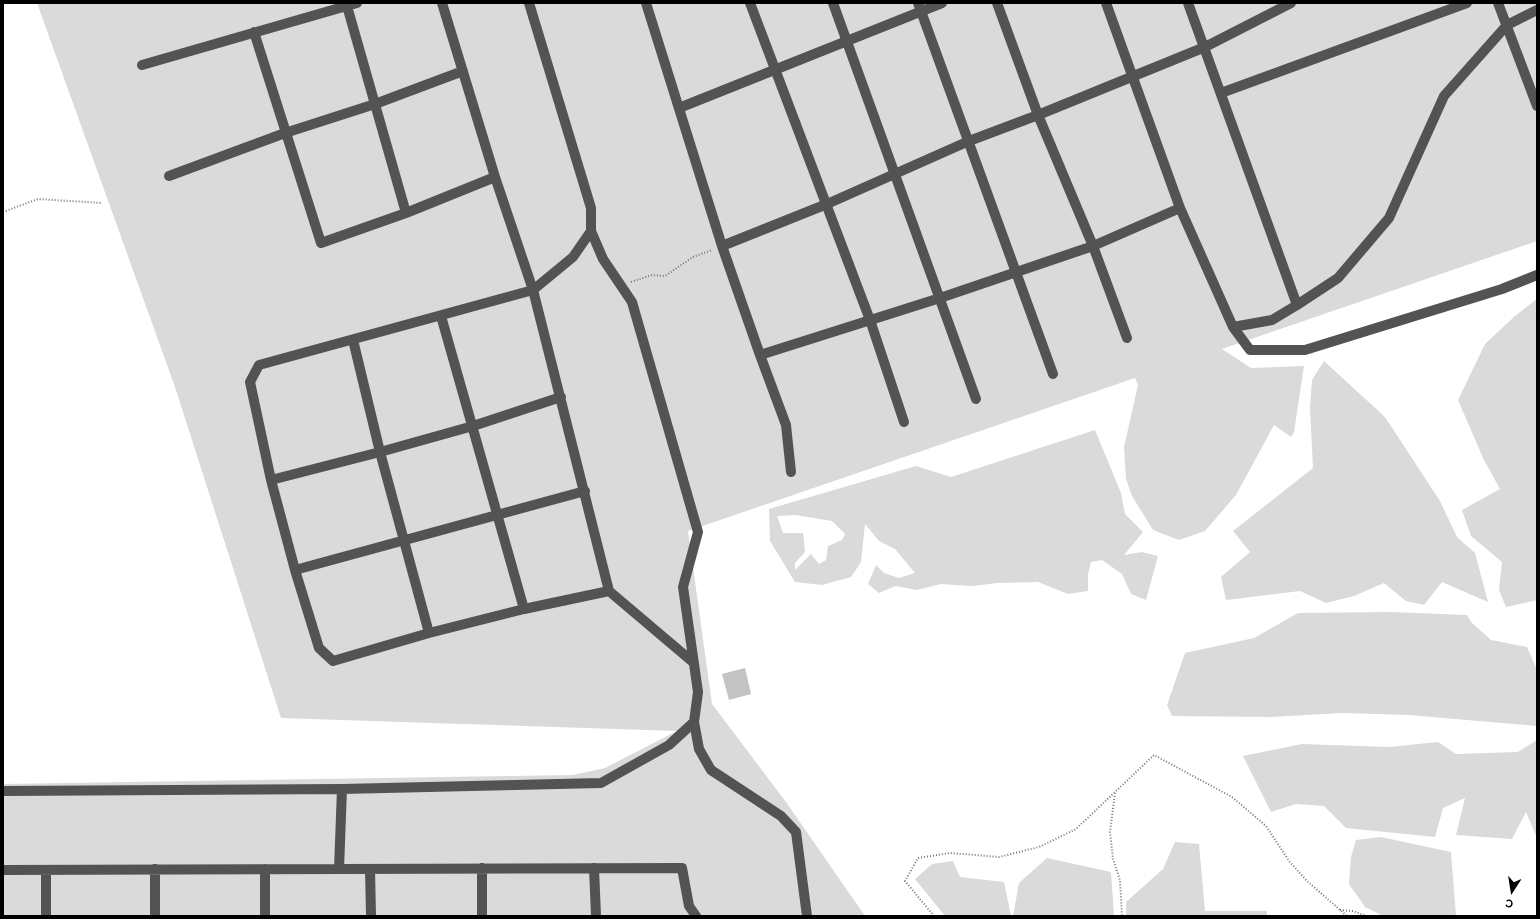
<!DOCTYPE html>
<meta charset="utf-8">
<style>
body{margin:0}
#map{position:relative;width:1540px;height:919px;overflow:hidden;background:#fff;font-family:Raleway,sans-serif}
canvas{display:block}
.frame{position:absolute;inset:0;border:4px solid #000;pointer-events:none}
.north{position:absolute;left:1492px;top:871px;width:40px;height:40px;-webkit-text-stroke:3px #fff;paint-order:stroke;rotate:192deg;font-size:11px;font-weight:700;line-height:16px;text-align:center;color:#000}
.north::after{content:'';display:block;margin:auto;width:14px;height:18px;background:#000;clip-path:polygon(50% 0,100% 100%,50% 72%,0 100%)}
</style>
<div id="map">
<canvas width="1540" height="919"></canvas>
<div class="frame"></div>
<div class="north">С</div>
</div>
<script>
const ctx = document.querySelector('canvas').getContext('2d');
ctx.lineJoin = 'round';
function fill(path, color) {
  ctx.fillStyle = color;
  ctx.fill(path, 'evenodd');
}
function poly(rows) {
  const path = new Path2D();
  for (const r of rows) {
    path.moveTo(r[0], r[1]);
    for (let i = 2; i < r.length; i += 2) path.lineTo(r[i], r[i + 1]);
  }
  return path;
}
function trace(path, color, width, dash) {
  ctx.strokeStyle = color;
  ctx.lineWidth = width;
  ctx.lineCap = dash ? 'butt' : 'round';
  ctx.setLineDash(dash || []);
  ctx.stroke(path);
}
const green = poly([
 [37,3,1537,3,1537,241,1222,349,1251,368,1304,366,1294,432,1291,437,1274,425,1236,495,1205,531,1179,540,1153,530,1132,496,1126,479,1124,447,1138,385,1135,378,688,531,712,704,786,802,865,916,3,916,3,784,573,775,605,768,677,731,281,718,175,387],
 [1537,299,1537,600,1506,607,1499,590,1502,562,1471,536,1462,510,1500,489,1483,458,1458,400,1485,344,1515,316],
 [1324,361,1385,417,1440,501,1457,537,1475,553,1488,602,1442,582,1424,605,1406,601,1384,583,1354,596,1326,603,1300,591,1226,600,1221,577,1250,552,1233,531,1313,468,1310,408,1312,380],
 [1095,430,1121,493,1125,514,1143,532,1124,555,1142,552,1158,556,1146,600,1131,594,1122,574,1102,560,1091,562,1088,574,1088,591,1068,594,1038,582,998,583,972,586,941,584,917,590,895,586,879,593,868,584,876,565,884,573,899,578,915,573,895,549,879,541,865,524,861,562,851,577,822,585,795,582,770,541,769,509,916,466,951,477],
 [795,515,832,521,845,534,842,540,828,546,826,560,819,564,811,554,795,570,795,563,805,552,803,533,783,533,777,516],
 [1391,612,1467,615,1471,622,1491,640,1527,647,1537,670,1537,726,1409,715,1343,713,1270,717,1172,716,1167,705,1185,653,1254,638,1298,613],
 [1537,740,1537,838,1526,812,1512,839,1456,835,1465,798,1443,808,1435,837,1346,828,1324,806,1296,804,1271,812,1243,756,1302,744,1389,747,1438,742,1456,754,1518,752],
 [1381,837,1451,852,1456,916,1383,916,1365,907,1349,884,1351,857,1356,840],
 [1175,842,1199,844,1205,911,1267,911,1267,916,1126,916,1126,902,1163,869],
 [1047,858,1111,872,1114,916,1013,916,1019,883],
 [953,861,960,877,1004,882,1011,916,945,916,915,879,932,864]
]);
const building = poly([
 [745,668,751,694,729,700,722,674]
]);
const path = poly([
 [3,212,38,199,102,203],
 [631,282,652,275,665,276,693,257,712,250],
 [1115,793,1110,832,1113,859,1120,880,1122,916],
 [1340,910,1353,911,1366,916],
 [934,916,905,881,918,858,950,853,999,857,1039,847,1076,829,1154,755,1232,797,1266,826,1289,861,1307,881,1347,916]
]);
const minor = poly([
 [442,3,495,177,533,290,609,591,694,663],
 [529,3,591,208,591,231,573,257,533,290,259,365,250,382,271,480,295,570,319,648,333,661,429,633,524,609,609,591],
 [646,3,722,246,760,355,940,298,1093,246,1180,208,1106,3],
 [750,3,870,320,904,422],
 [833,3,976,399],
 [918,3,1053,374],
 [997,3,1038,115,1093,246,1127,338],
 [1188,3,1297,305,1338,278,1389,218,1444,96,1507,25,1537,10],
 [1498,3,1537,106],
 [347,6,406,213],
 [254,32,321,243,406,213,495,177],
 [142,65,357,3],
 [1221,93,1467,3],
 [679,108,942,3],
 [169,176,285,133,375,104,463,71],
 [1180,208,1233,327,1250,350,1305,350,1502,289,1537,275],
 [591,231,603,259,632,302,698,532,683,587,698,692,694,722,699,749,711,770,781,816,796,832,807,916],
 [722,246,827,204,969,141,1038,115,1205,47,1291,3],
 [441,316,524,609],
 [1233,327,1272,320,1297,305],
 [353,340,380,452,429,633],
 [760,355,786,425,791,472],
 [271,480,380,452,473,426,561,397],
 [295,570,585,491],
 [3,791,342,789,601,783,669,745,694,722],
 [482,868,482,916],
 [594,868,596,916],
 [265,869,265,916],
 [339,869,342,789],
 [370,869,371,916],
 [3,870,682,868,689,906,696,916],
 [46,870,46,916],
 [155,916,155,869]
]);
fill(green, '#dadada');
fill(building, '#c3c3c3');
trace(path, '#757575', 2, [1, 2]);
trace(minor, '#535353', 10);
</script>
